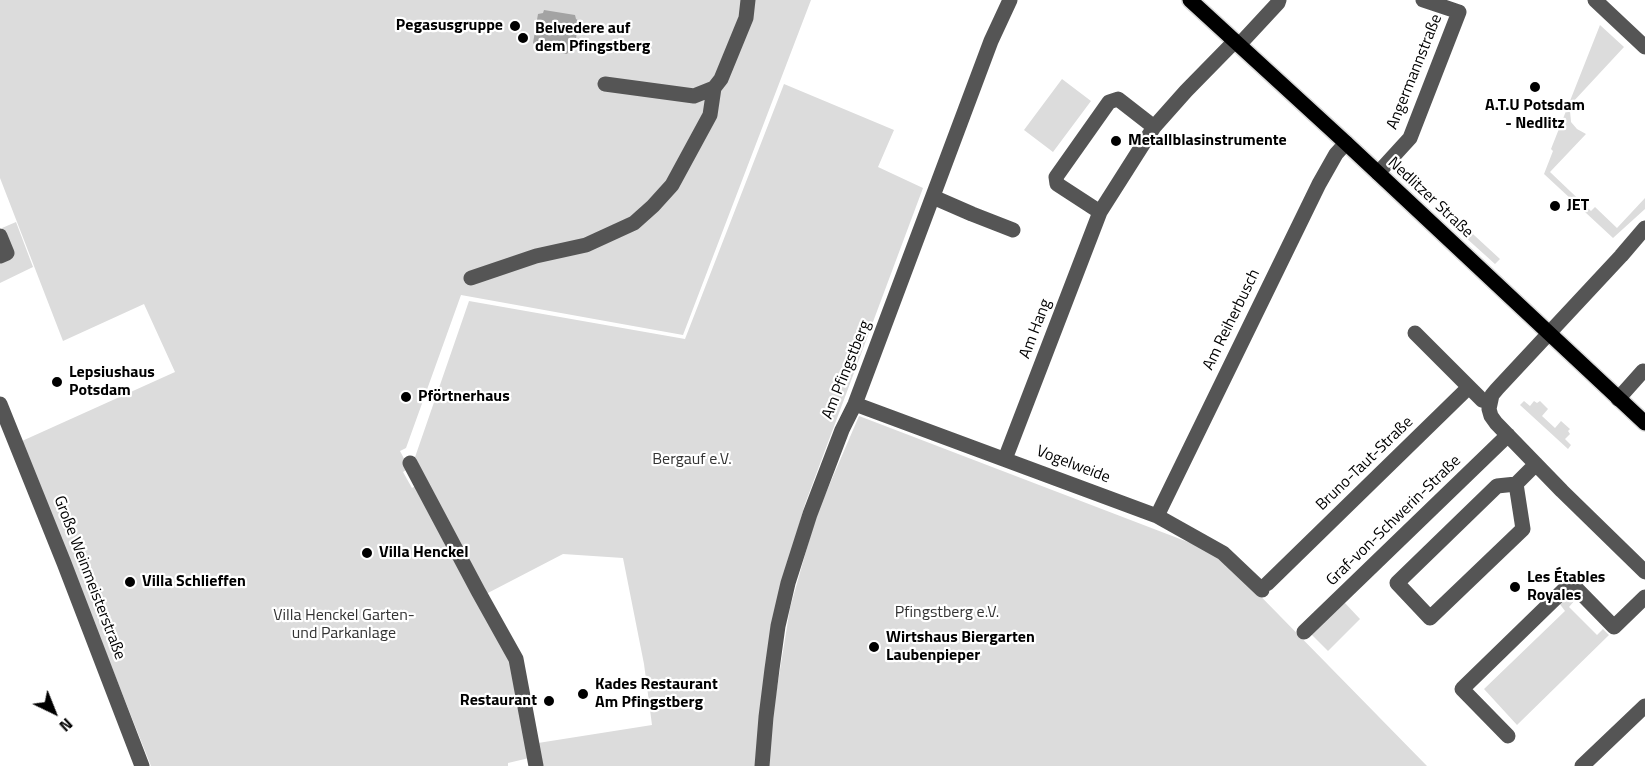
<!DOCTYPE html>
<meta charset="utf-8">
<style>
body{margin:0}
#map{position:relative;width:1645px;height:766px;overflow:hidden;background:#fff;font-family:"Titillium Web",sans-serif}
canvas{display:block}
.north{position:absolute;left:24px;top:682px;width:60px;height:60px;-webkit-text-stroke:4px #fff;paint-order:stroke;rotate:137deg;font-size:16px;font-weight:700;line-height:24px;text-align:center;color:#000}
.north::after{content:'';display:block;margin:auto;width:21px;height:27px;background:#000;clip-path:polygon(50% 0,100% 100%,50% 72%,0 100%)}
</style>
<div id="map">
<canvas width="1645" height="766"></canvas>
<div class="north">N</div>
</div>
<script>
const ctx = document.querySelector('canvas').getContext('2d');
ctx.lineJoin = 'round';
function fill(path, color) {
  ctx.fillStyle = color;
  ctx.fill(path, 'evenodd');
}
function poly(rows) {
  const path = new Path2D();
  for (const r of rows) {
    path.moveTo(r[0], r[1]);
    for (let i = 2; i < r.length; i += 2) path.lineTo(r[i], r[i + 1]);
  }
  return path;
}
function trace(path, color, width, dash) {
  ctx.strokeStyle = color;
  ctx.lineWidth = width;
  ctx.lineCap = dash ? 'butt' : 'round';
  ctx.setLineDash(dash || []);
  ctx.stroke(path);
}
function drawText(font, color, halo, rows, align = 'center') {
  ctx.font = font + ' "Titillium Web",sans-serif';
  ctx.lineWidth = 4.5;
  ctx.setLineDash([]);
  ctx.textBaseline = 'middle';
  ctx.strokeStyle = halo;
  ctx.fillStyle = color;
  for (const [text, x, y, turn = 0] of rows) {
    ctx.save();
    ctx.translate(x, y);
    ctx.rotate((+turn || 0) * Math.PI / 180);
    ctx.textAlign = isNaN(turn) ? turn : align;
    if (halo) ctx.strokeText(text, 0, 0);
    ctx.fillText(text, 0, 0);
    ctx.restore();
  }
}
const green = poly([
 [0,0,811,0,683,335,461,295,406,448,400,451,409,468,403,472,412,488,417,485,513,665,529,758,508,763,508,766,151,766,22,441,175,372,144,304,63,341,0,178],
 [1600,25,1624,47,1572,103,1570,111,1571,122,1577,129,1586,134,1550,172,1591,211,1595,207,1617,228,1645,198,1645,209,1613,238,1544,174,1553,151,1551,149],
 [1062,79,1091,101,1053,152,1024,130],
 [784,84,894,130,878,167,923,188,805,504,776,604,759,766,542,766,538,743,652,725,644,664,623,558,563,554,484,595,413,463,469,301,685,339],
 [1449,212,1500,259,1495,264,1444,218],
 [16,222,33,267,0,283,0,262,13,257,2,228],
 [1524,401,1530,406,1534,401,1537,403,1540,401,1548,409,1542,416,1555,428,1561,421,1570,429,1568,431,1570,434,1565,439,1571,445,1568,449,1520,405],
 [859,416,1201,547,1230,565,1427,766,769,766,772,719,790,608,816,516],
 [1565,597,1573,597,1575,600,1569,607,1597,635,1603,629,1609,635,1517,725,1484,689,1565,611,1559,603],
 [1344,602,1360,619,1328,651,1311,634]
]);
const water = poly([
 [544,10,575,15,576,19,579,21,574,50,569,51,567,54,538,49,537,46,533,43,538,14,543,13]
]);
const minor = poly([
 [1595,0,1645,47],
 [1239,45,1278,3,1279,0],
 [605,84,694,96,714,88,721,79,746,18,748,0],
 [1378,173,1410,138,1459,12,1423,0],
 [933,197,972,214,1013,230],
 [1100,212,1057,184,1056,177,1109,102,1118,99,1154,127],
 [1645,228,1621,256,1497,389,1492,395,1489,409,1491,416,1496,423,1562,491,1645,572],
 [0,236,7,253,0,256],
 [471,278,536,256,586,245,634,223,653,206,672,185,710,115,714,88],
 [1415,333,1469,387],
 [1618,399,1643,371],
 [0,404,64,563,142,766],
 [855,404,1157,516,1223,553,1262,590],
 [1005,459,1100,212,1154,127,1186,91,1235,41],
 [410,463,478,591,516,659,536,766],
 [1516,484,1523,529,1430,618,1397,583,1497,486,1516,484,1536,464],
 [1157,516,1319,184,1336,154,1346,143],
 [1267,584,1469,387,1482,400,1489,402],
 [1304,632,1508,435],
 [1508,736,1462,689,1571,583,1614,627,1645,597],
 [762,766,766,717,772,669,778,626,788,583,810,514,842,430,855,404,991,41,1010,0],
 [1582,766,1645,706]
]);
const major = poly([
 [1190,0,1346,143,1645,423]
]);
const markers = [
 [515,26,6,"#000"],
 [523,38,6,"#000"],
 [1535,87,6,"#000"],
 [1116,141,6,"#000"],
 [1555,206,6,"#000"],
 [57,382,6,"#000"],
 [406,397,6,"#000"],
 [367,553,6,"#000"],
 [130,582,6,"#000"],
 [1515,587,6,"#000"],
 [874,647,6,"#000"],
 [583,694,6,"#000"],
 [549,701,6,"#000"]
];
const poiNames = [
 ["Pegasusgruppe",503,26,"right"],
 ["Belvedere auf",535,29],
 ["dem Pfingstberg",535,47],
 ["A.T.U Potsdam",1535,106,"center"],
 ["- Nedlitz",1535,124,"center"],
 ["Metallblasinstrumente",1128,141],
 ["JET",1567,206],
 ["Lepsiushaus",69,373],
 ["Potsdam",69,391],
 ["Pförtnerhaus",418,397],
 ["Villa Henckel",379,553],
 ["Les Étables",1527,578],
 ["Royales",1527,596],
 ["Villa Schlieffen",142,582],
 ["Wirtshaus Biergarten",886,638],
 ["Laubenpieper",886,656],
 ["Kades Restaurant",595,685],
 ["Am Pfingstberg",595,703],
 ["Restaurant",537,701,"right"]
];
const streetNames = [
 ["Angermannstraße",1415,72,-68],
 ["Nedlitzer Straße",1430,198,43],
 ["Am Reiherbusch",1232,320,-64],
 ["Am Hang",1036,329,-69],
 ["Am Pfingstberg",847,370,-68],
 ["Bruno-Taut-Straße",1365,464,-44],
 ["Vogelweide",1073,465,21],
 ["Graf-von-Schwerin-Straße",1394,521,-44],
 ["Große Weinmeisterstraße",89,578,69]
];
const parkNames = [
 ["Bergauf e.V.",692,460],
 ["Pfingstberg e.V.",947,613],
 ["Villa Henckel Garten-",344,616],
 ["und Parkanlage",344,634]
];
fill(green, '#dcdcdc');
fill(water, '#a3a3a3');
trace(major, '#dbdbdb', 18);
trace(minor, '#555', 15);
trace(major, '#000', 15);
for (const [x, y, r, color] of markers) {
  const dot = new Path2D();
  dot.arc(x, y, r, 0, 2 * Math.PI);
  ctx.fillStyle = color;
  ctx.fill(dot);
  trace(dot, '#fff', 2);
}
drawText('bold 16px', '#000', '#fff', poiNames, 'left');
drawText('16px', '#000', '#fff', streetNames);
drawText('16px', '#333', '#fff', parkNames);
</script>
